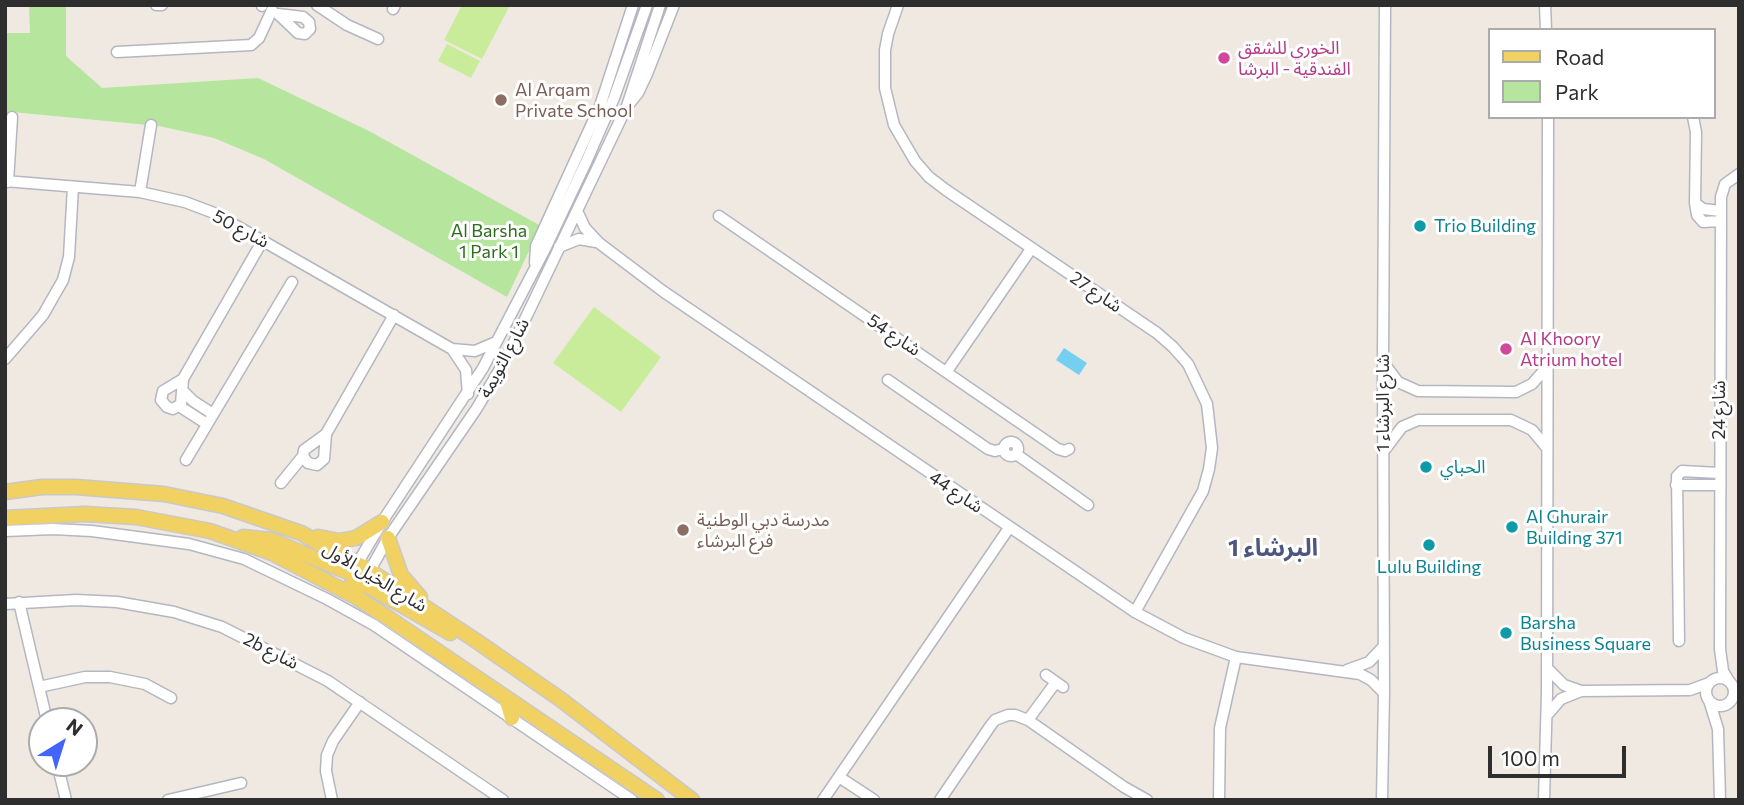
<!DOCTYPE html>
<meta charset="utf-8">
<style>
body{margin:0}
#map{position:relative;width:1744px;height:805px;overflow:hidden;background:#efe9e1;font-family:Commissioner,sans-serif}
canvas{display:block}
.frame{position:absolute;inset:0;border:7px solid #2e2e2e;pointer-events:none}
.legend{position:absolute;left:1488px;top:28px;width:228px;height:91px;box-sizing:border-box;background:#fff;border:2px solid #ababab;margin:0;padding:9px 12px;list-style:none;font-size:21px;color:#2e2e2e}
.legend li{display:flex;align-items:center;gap:14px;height:35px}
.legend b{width:35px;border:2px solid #ababab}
.north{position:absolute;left:28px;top:707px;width:70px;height:70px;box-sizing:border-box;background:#fff;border:2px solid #ababab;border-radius:50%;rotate:38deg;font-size:19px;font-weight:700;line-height:28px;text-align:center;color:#2e2e2e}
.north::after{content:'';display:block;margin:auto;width:24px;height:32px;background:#4264fb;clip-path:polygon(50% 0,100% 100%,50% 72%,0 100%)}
.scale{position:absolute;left:1488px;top:746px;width:138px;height:32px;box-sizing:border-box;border:4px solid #2e2e2e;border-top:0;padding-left:9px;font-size:21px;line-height:24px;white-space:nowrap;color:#2e2e2e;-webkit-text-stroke:5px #fff;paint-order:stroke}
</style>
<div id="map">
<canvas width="1744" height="805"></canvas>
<div class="frame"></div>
<ul class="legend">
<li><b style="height:9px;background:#f2d163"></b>Road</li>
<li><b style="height:19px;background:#b6e59e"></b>Park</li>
</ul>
<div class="north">N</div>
<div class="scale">100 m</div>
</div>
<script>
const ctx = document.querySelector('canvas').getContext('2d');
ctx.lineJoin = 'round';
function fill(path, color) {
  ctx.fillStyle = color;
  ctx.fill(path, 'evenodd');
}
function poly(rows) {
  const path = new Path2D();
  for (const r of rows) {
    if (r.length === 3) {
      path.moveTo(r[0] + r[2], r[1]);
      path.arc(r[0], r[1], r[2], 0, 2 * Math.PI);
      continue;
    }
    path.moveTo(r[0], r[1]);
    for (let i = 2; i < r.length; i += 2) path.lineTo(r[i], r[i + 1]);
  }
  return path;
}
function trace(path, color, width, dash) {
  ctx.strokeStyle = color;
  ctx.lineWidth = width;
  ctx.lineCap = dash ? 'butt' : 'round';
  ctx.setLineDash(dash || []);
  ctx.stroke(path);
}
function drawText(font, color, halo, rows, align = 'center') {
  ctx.font = font + ' Commissioner,"Noto Sans Arabic",sans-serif';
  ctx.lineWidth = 6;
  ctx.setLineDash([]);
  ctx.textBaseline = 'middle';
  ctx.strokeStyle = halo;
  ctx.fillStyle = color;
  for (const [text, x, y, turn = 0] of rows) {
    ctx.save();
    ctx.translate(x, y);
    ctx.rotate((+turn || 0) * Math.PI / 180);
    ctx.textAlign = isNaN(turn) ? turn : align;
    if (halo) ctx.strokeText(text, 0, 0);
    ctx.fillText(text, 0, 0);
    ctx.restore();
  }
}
const green = poly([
 [29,5,66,5,66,56,102,88,258,78,369,131,541,226,507,297,264,159,214,138,159,126,12,112,5,160,5,33,30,33]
]);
const pitch = poly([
 [462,5,510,5,482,59,444,40],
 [447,44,480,61,471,78,438,61],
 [594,307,661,357,621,412,553,363]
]);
const water = poly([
 [1064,348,1087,363,1079,375,1056,360]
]);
const minor = poly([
 [156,5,162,5],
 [317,5,347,25,378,39],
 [898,5,888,34,885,50,885,88,894,125,915,161,929,177,946,190,1157,333,1173,347,1188,364,1207,404,1212,448,1209,469,1203,491,1135,612],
 [1545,5,1546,30],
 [262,6,262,5],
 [393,9,395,5],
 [278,14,303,17,309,22,310,29,305,34,298,33,278,14],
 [117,52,251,45,259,38,272,10],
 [629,104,638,93,647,74,674,5],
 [1693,117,1696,132,1695,203,1697,215,1703,222,1721,221],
 [5,181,140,192,185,202,214,213,452,349,466,370,468,394],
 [8,182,12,117],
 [140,192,151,125],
 [1695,203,1703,209,1721,211],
 [577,211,585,228,599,243,664,292,1135,612,1184,638,1236,657,1360,674,1371,680,1384,693],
 [719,216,1058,449,1065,451,1069,449],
 [559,247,579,239,596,242],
 [535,263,536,246,600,106,633,5],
 [452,349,475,351,496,342],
 [5,359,43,315,63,280,69,257,73,187],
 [1383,362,1398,382,1418,391,1516,392,1532,384,1547,367],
 [947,371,1031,249],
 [183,379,263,240],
 [183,379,181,404,173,409,167,407,161,400,163,391,183,379],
 [888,380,988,449,995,451,1003,449],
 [183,391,193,401,213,414],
 [179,406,207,424],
 [326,434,394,315],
 [326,434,324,459,317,465,308,463,303,456,304,450,326,434],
 [1011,449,7],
 [1383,452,1402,427,1418,420,1511,420,1532,430,1547,448],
 [1016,454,1088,505],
 [186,460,292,282],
 [281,483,303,456],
 [1676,485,1719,485],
 [5,531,53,529,92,531,189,544,244,559,327,599,374,625,632,800],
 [354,569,382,522,483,368,545,249,587,160,614,98,647,5],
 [367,576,388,538,477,408,507,357,627,106,660,5],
 [19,602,47,721],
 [5,604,76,600,117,602,174,612,222,627,328,681,503,800],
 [1679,641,1677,476,1682,471,1719,473],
 [1547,668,1564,685,1581,691,1690,690,1709,683],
 [1347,670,1369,662,1384,646],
 [1046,675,1063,687],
 [1720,692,14],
 [1729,681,1723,671,1720,649,1721,197,1725,184,1739,174],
 [39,687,85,677,110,677,145,684,171,698],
 [1709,700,1718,729,1720,800],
 [1547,715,1561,699,1581,691],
 [1028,720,1056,682],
 [57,763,66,800],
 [839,777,874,800],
 [168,800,241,783],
 [332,800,326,771,327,755,333,741,360,702],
 [823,800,1009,528],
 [940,800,991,725,995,720,1008,715,1015,715,1028,720,1124,787,1147,800],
 [1219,800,1220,728,1236,657],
 [1382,800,1384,693,1383,362,1385,5],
 [1544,800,1547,693,1548,117]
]);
const major = poly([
 [5,492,42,487,76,487,164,494,223,506,301,533,370,571,475,640,560,699,692,800],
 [5,518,85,514,136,517,210,531,272,553,356,597,387,617,657,800],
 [243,537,271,540,355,575,362,575,370,571],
 [318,537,339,541,356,538,382,522],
 [388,538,401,575,420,597],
 [343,590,357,584,370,587,450,633],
 [506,698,512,718]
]);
const markers = [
 [1224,58,7,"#d1479c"],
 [501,100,7,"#8d6e63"],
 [1420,226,7,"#0f9aa8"],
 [1506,349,7,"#d1479c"],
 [1426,467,7,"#0f9aa8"],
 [1512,527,7,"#0f9aa8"],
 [683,530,7,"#8d6e63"],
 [1429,545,7,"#0f9aa8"],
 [1506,633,7,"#0f9aa8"]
];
const hotelNames = [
 ["الخوري للشقق",1238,48],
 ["الفندقية - البرشا",1238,69],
 ["Al Khoory",1520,339],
 ["Atrium hotel",1520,360]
];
const educationNames = [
 ["Al Arqam",515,90],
 ["Private School",515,111],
 ["مدرسة دبي الوطنية",697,520],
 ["فرع البرشاء",697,541]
];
const cultureNames = [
 ["Trio Building",1434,226],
 ["الحباي",1440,467],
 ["Al Ghurair",1526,517],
 ["Building 371",1526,538],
 ["Lulu Building",1429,567,"center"],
 ["Barsha",1520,623],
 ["Business Square",1520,644]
];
const streetNames = [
 ["شارع 50",241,229,28],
 ["شارع 27",1096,292,34],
 ["شارع 54",894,335,34],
 ["شارع الثويمة",504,358,-62],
 ["شارع البرشاء 1",1383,403,-90],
 ["شارع 24",1719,410,-90],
 ["شارع 44",956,492,34],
 ["شارع الخيل الأول",375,577,31],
 ["2b شارع",271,651,27]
];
const parkNames = [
 ["Al Barsha",489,231],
 ["1 Park 1",489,252]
];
const districtNames = [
 ["البرشاء 1",1273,548]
];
fill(green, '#b6e59e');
fill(pitch, '#c9ec9a');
fill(water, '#75cff0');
trace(minor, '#b4b7c1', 13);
trace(major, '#c9c9c9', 17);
trace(minor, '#fff', 10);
trace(major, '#f2d163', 14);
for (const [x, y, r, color] of markers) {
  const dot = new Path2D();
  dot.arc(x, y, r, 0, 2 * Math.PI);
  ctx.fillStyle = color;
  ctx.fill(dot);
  trace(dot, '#fff', 2.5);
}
drawText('18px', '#b23c85', '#fff', hotelNames, 'left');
drawText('18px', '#785e54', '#fff', educationNames, 'left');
drawText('18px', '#0d838f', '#fff', cultureNames, 'left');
drawText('18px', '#2e2e2e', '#fff', streetNames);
drawText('18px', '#2c6e1b', '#fff', parkNames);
drawText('bold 24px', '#4d5680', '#fff', districtNames);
</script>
